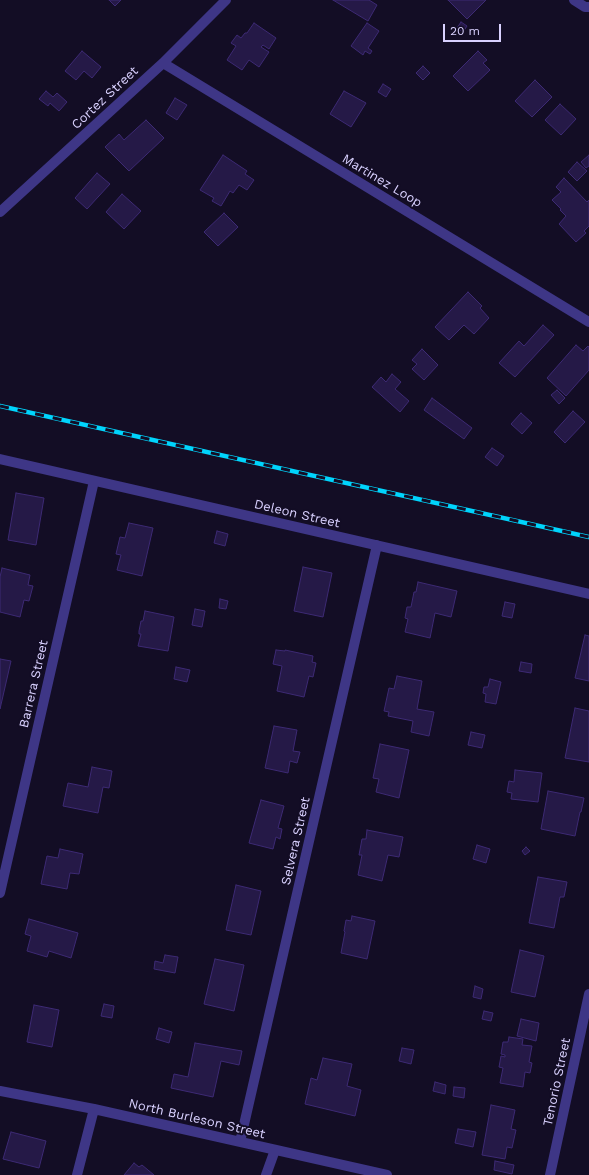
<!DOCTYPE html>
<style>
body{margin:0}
#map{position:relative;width:589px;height:1175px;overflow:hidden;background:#130d25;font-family:"Work Sans",sans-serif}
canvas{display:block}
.scale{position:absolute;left:443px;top:24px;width:58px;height:18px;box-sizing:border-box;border:2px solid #d9d1ff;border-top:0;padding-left:5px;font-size:12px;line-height:14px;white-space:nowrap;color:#d9d1ff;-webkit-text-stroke:3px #130d25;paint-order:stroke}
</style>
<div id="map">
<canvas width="589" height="1175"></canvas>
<div class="scale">20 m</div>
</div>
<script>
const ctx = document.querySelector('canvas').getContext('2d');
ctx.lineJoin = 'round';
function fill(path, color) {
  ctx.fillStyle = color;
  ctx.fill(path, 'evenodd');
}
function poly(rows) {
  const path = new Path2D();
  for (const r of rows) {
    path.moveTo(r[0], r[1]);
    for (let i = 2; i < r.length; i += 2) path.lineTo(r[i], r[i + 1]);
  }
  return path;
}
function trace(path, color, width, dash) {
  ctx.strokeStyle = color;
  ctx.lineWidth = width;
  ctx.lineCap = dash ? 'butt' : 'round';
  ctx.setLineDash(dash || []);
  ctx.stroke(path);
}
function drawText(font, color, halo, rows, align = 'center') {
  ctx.font = font + ' "Work Sans",sans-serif';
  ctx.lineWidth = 4;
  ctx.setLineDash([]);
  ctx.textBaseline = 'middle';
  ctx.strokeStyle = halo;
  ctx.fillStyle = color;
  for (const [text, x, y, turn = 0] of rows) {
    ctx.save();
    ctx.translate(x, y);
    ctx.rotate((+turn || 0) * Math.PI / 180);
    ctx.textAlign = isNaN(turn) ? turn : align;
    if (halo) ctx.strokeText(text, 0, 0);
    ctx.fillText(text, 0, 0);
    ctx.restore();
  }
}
const building = poly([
 [109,0,121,0,115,6,109,0],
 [333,0,369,0,377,5,368,21,333,0],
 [448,0,486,0,467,19,448,0],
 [461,22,467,26,463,32,457,28,461,22],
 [254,23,276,38,269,49,263,45,261,47,269,52,259,67,249,60,242,70,227,60,236,46,231,43,237,35,241,38,245,33,247,33,254,23],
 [367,23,379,31,368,48,372,51,370,54,365,51,363,55,351,46,367,23],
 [82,51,101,67,92,78,84,71,76,80,65,71,82,51],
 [478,51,487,60,483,63,490,70,468,91,453,76,478,51],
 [423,66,430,73,423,80,416,73,423,66],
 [535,80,552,97,532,117,515,101,535,80],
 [383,84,391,89,386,97,378,92,383,84],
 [46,91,53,97,57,93,67,102,59,111,50,103,48,106,39,99,46,91],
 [344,91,366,103,351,127,330,114,344,91],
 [175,98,187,105,177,120,166,113,175,98],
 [560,104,576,119,561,135,545,120,560,104],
 [146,120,164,138,129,171,105,147,119,134,124,140,146,120],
 [223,155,247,171,245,174,254,180,247,190,239,185,233,193,230,191,221,206,212,201,214,198,200,190,223,155],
 [589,155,589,166,586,168,581,162,589,155],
 [577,162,587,171,577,181,568,172,577,162],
 [97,173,110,184,87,209,75,198,97,173],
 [564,178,587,202,589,200,589,226,584,231,586,233,576,242,559,224,566,216,560,210,561,209,552,200,561,192,556,187,564,178],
 [122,194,141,211,124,229,106,212,122,194],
 [224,213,238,227,218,246,204,232,224,213],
 [468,292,482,306,480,308,489,318,474,334,464,325,449,340,435,327,468,292],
 [543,325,554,335,515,377,499,363,519,341,524,346,543,325],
 [576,345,583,351,588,346,589,347,589,370,566,396,547,378,576,345],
 [422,349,438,365,424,380,412,369,417,364,412,360,422,349],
 [392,374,401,382,395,389,409,401,400,412,372,387,381,377,386,382,392,374],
 [557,390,565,398,559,404,551,395,557,390],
 [432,398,472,428,464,439,424,410,432,398],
 [573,411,585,422,565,443,554,432,573,411],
 [521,413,532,423,522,434,511,424,521,413],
 [492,448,504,456,497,466,485,457,492,448],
 [16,493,44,498,36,545,8,540,16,493],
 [129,523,153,528,142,576,117,570,121,555,116,554,120,537,125,538,129,523],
 [217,531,228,534,225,546,214,543,217,531],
 [303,567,332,573,323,617,294,611,303,567],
 [2,568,30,575,28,585,33,586,29,601,24,600,20,617,0,612,0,577,2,568],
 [418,582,457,591,451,617,435,613,430,638,405,632,408,619,405,618,407,607,411,607,414,592,416,592,418,582],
 [220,599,228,601,226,609,219,608,220,599],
 [505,602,515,604,512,618,502,616,505,602],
 [195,609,205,611,202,627,192,625,195,609],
 [145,611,174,617,168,651,138,646,141,634,139,634,139,631,141,621,143,621,145,611],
 [585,635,589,636,589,681,575,678,585,635],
 [276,650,285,651,285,650,313,656,312,662,316,663,313,677,309,676,304,697,277,691,282,666,273,664,276,650],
 [0,659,11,661,0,709,0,659],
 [521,662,532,664,531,673,519,671,521,662],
 [176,667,190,670,187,682,174,679,176,667],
 [397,676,422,681,417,709,434,712,429,736,411,732,413,721,388,716,389,712,384,711,389,688,394,689,397,676],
 [490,679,501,682,496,704,485,702,486,694,483,693,484,687,488,687,490,679],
 [575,708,589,711,589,762,565,758,575,708],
 [274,726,297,730,293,751,300,752,297,763,290,761,288,773,265,768,274,726],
 [471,732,485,735,482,748,468,745,471,732],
 [380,744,409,750,399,798,376,792,379,779,373,778,380,744],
 [92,767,112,771,109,788,103,787,98,813,63,806,68,783,88,787,92,767],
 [515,770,542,773,538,802,511,799,512,793,507,792,509,781,514,782,515,770],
 [548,791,584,798,581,812,580,812,575,836,541,829,548,791],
 [261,800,284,806,278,828,282,829,280,839,276,837,273,849,249,843,261,800],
 [367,830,403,837,399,857,388,855,382,881,358,875,362,855,359,855,362,839,366,839,367,830],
 [477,845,490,849,486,863,473,859,477,845],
 [526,847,530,851,525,855,522,851,526,847],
 [60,849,83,854,79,874,70,873,67,889,41,884,47,856,58,858,60,849],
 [538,877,567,882,564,897,560,897,554,928,529,923,538,877],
 [236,885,261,891,251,935,226,930,236,885],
 [352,916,375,921,367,959,341,953,345,932,344,931,346,920,351,921,352,916],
 [29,919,78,933,71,958,49,951,47,957,27,951,31,936,25,934,29,919],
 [520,950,544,956,535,997,511,992,520,950],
 [165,955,178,957,175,973,154,969,155,961,163,963,165,955],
 [215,959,244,965,234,1011,204,1004,215,959],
 [475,986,483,989,481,999,473,997,475,986],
 [104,1004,114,1006,112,1018,101,1016,104,1004],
 [34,1005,59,1010,52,1047,27,1042,34,1005],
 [484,1011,493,1013,491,1021,482,1019,484,1011],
 [521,1019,539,1023,536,1041,517,1036,521,1019],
 [159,1028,172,1032,169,1043,156,1039,159,1028],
 [509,1037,523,1039,522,1045,532,1046,529,1062,532,1063,530,1073,525,1072,523,1087,500,1083,503,1068,499,1067,501,1056,505,1057,505,1055,501,1054,503,1042,508,1042,509,1037],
 [195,1043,242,1051,239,1065,221,1061,213,1097,171,1088,174,1074,188,1077,195,1043],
 [402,1048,414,1050,411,1064,399,1061,402,1048],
 [323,1058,352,1064,347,1086,361,1090,355,1116,305,1104,311,1078,317,1080,323,1058],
 [435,1082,446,1085,445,1094,433,1091,435,1082],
 [454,1087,465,1088,464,1098,453,1096,454,1087],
 [491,1105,515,1110,511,1129,516,1130,512,1148,507,1147,505,1159,482,1155,491,1105],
 [458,1129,476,1132,473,1147,455,1143,458,1129],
 [11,1132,46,1141,39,1168,3,1159,11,1132],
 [495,1161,514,1165,512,1174,494,1170,495,1161],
 [134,1163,139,1167,142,1165,154,1175,124,1175,134,1163]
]);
const minor = poly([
 [574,0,585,7,589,7],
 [163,63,589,322],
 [0,212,163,63,226,0],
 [0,459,589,594],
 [0,893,94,481],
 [0,1091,94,1109,387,1175],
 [240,1142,377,545],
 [77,1175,94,1109],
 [266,1175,275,1150],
 [550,1175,589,994]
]);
const rail = poly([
 [0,406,589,537]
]);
const streetNames = [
 ["Cortez Street",105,98,-43],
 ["Martinez Loop",382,181,31],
 ["Deleon Street",297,514,13],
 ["Barrera Street",34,684,-77],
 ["Selvera Street",296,841,-77],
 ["Tenorio Street",557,1082,-78],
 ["North Burleson Street",197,1119,13]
];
fill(building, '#251947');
trace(building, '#3d2a74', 1);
trace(minor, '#3e3686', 10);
trace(rail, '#00d4fc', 4.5);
trace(rail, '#130d25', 3, [9]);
drawText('13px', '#d9d1ff', '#130d25', streetNames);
</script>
